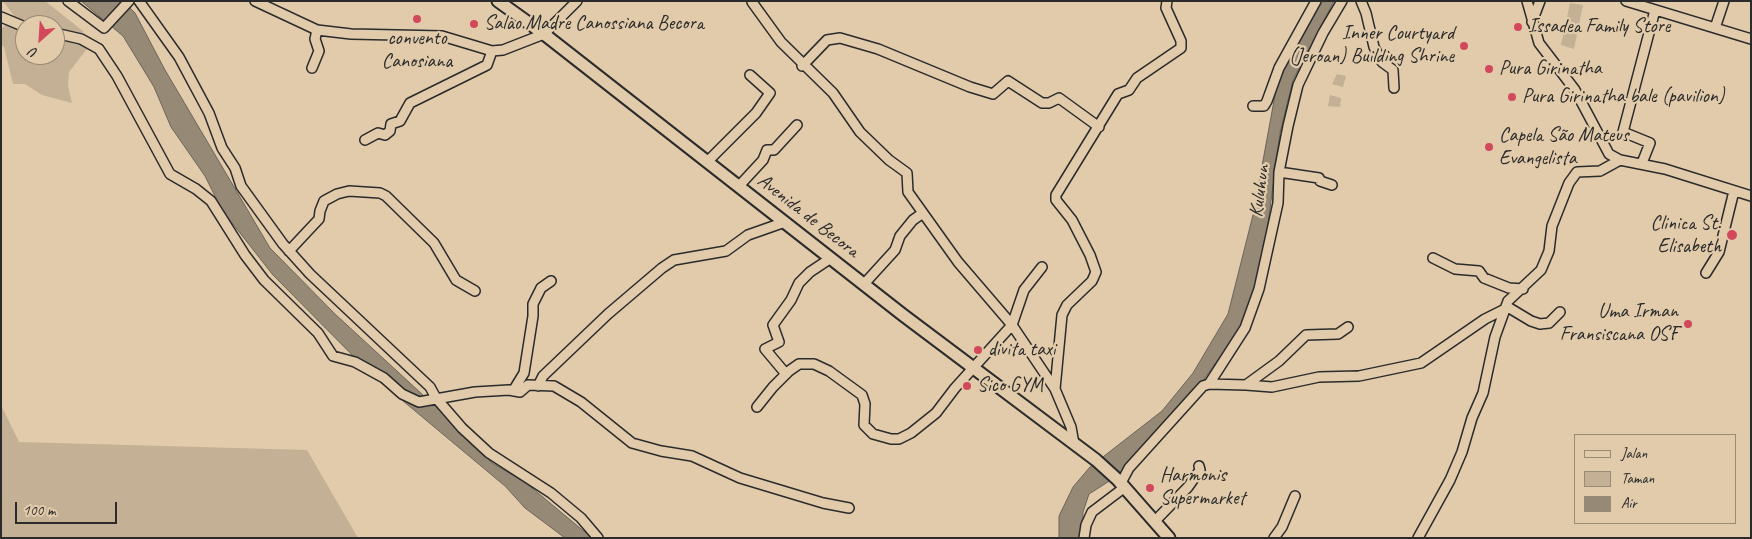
<!DOCTYPE html>
<meta charset="utf-8">
<style>
body{margin:0}
#map{position:relative;width:1752px;height:539px;overflow:hidden;background:#e1cbaa;font-family:Caveat,sans-serif}
canvas{display:block}
.frame{position:absolute;inset:0;border:2px solid #2b2b2b;pointer-events:none}
.legend{position:absolute;left:1574px;top:434px;width:162px;height:90px;box-sizing:border-box;background:#e1cbaa;border:1px solid #988b77;margin:0;padding:6px 9px;list-style:none;font-size:15px;color:#2b2b2b}
.legend li{display:flex;align-items:center;gap:10px;height:25px}
.legend b{width:25px;border:1px solid #988b77}
.north{position:absolute;left:15px;top:15px;width:50px;height:50px;box-sizing:border-box;background:#e1cbaa;border:1px solid #988b77;border-radius:50%;rotate:206deg;font-size:14px;font-weight:700;line-height:20px;text-align:center;color:#2b2b2b}
.north::after{content:'';display:block;margin:auto;width:18px;height:22px;background:#d1495b;clip-path:polygon(50% 0,100% 100%,50% 72%,0 100%)}
.scale{position:absolute;left:15px;top:502px;width:102px;height:22px;box-sizing:border-box;border:2px solid #2b2b2b;border-top:0;padding-left:6px;font-size:15px;line-height:18px;white-space:nowrap;color:#2b2b2b;-webkit-text-stroke:4px #e1cbaa;paint-order:stroke}
</style>
<div id="map">
<canvas width="1752" height="539"></canvas>
<div class="frame"></div>
<ul class="legend">
<li><b style="height:6px;background:#e1cbaa"></b>Jalan</li>
<li><b style="height:14px;background:#c3b095"></b>Taman</li>
<li><b style="height:14px;background:#968a77"></b>Air</li>
</ul>
<div class="north">U</div>
<div class="scale">100 m</div>
</div>
<script>
const ctx = document.querySelector('canvas').getContext('2d');
ctx.lineJoin = 'round';
function fill(path, color) {
  ctx.fillStyle = color;
  ctx.fill(path, 'evenodd');
}
function poly(rows) {
  const path = new Path2D();
  for (const r of rows) {
    path.moveTo(r[0], r[1]);
    for (let i = 2; i < r.length; i += 2) path.lineTo(r[i], r[i + 1]);
  }
  return path;
}
function trace(path, color, width, dash) {
  ctx.strokeStyle = color;
  ctx.lineWidth = width;
  ctx.lineCap = dash ? 'butt' : 'round';
  ctx.setLineDash(dash || []);
  ctx.stroke(path);
}
function drawText(font, color, halo, rows, align = 'center') {
  ctx.font = font + ' Caveat,sans-serif';
  ctx.lineWidth = 4.5;
  ctx.setLineDash([]);
  ctx.textBaseline = 'middle';
  ctx.strokeStyle = halo;
  ctx.fillStyle = color;
  for (const [text, x, y, turn = 0] of rows) {
    ctx.save();
    ctx.translate(x, y);
    ctx.rotate((+turn || 0) * Math.PI / 180);
    ctx.textAlign = isNaN(turn) ? turn : align;
    if (halo) ctx.strokeText(text, 0, 0);
    ctx.fillText(text, 0, 0);
    ctx.restore();
  }
}
const green = poly([
 [3,1,45,1,83,31,87,49,69,72,68,86,72,103,42,95,25,84,13,84,4,47,1,45,1,29,15,17],
 [25,25,55,25,55,55,25,55],
 [1570,3,1583,5,1574,49,1561,45],
 [1337,74,1346,76,1343,87,1332,84],
 [1330,95,1341,98,1340,107,1328,106],
 [1,405,19,442,307,450,358,538,1,538]
]);
const water = poly([
 [81,1,123,1,135,13,165,70,270,248,335,314,436,407,492,463,526,483,592,538,565,538,525,508,505,486,372,375,273,275,222,210,205,176,171,127,154,87,123,36,81,1],
 [1319,1,1334,1,1293,80,1280,133,1265,246,1257,285,1240,329,1197,389,1122,473,1089,494,1083,512,1082,538,1059,538,1059,516,1073,487,1090,467,1162,411,1193,373,1228,314,1253,215,1278,79,1319,1]
]);
const minor = poly([
 [68,1,104,28,129,1],
 [139,1,179,57,209,113,222,148,235,168,241,186,283,244,310,274,430,387,436,398,462,428,489,453,551,493,581,518,598,538],
 [255,1,317,30,351,34,442,36,492,51,503,50,544,34,577,1],
 [1361,1,1366,13,1374,47,1382,62,1393,70,1394,88],
 [1527,1,1539,43,1575,90,1609,154,1620,160,1665,169,1751,196],
 [1626,1,1751,39],
 [752,2,781,42,833,93,860,132,889,160,907,173,908,192,958,262,1012,325,1055,389,1071,427,1074,444],
 [1,17,25,27],
 [1532,22,1540,1],
 [1715,28,1724,1],
 [55,33,81,39,99,49,117,76,170,174,196,189,211,201,245,255,264,280,318,333,333,356,355,362,384,378,402,394,419,402,475,392,509,390,520,392,528,385,554,386,581,402,632,443,661,451,692,456,740,478,823,503,849,508],
 [802,66,827,40,840,38,878,49,970,87,993,94,1008,81,1042,103,1049,103,1059,98,1099,127],
 [312,68,319,51,315,39,317,30],
 [1253,106,1264,106,1267,101,1279,68,1316,1],
 [365,140,378,133,385,135,390,131,391,124,400,121,410,103,487,65,492,51],
 [707,162,756,113,770,93,750,75],
 [1642,163,1650,143,1623,132,1655,10],
 [1279,172,1319,178,1320,181,1332,185],
 [739,186,763,160,767,150,774,150,797,125],
 [289,251,319,219,320,211,324,201,337,194,349,191,380,193,386,196,434,243,456,280,475,291],
 [1433,258,1455,269,1479,271,1484,278,1509,288,1523,289],
 [1706,273,1719,252,1734,191],
 [864,284,895,250,900,236,913,220,923,213],
 [1506,306,1531,321,1540,324,1549,323,1560,312],
 [786,374,765,349,779,342,773,325,791,300,799,283,810,272,831,258],
 [1209,384,1245,328,1259,289,1278,203,1279,172,1288,126,1298,85,1323,33,1342,1],
 [1246,385,1272,387,1319,377,1359,376,1421,363,1485,319,1505,309],
 [538,386,543,376,608,314,662,268,674,260,726,251,748,235,785,222],
 [1055,389,1062,315,1067,305,1092,281,1096,272,1090,255,1072,220,1056,200,1056,195,1118,94,1129,90,1137,78,1181,48,1181,41,1166,8,1167,1],
 [513,391,524,373,533,316,533,304,541,288,551,281],
 [757,407,773,387,789,371,799,364,814,364,829,371,862,395,865,404,864,425,873,434,891,439,899,439,911,433,936,413,955,388,1012,325,1024,290,1042,267],
 [1121,483,1129,468,1203,386,1209,384,1246,385,1279,361,1306,335,1338,334,1348,327],
 [1155,521,1188,487,1200,470,1199,466],
 [1084,538,1086,525,1092,512,1125,487],
 [1274,538,1282,527,1295,496],
 [1418,538,1450,480,1462,452,1472,418,1483,393,1495,337,1508,301,1541,270,1549,251,1552,226,1569,183,1577,172,1600,171,1620,160]
]);
const major = poly([
 [498,1,544,34,903,315,1096,460,1118,480,1169,538]
]);
const markers = [
 [417,19,5,"#d1495b"],
 [474,24,5,"#d1495b"],
 [1518,27,5,"#d1495b"],
 [1464,46,5,"#d1495b"],
 [1489,69,5,"#d1495b"],
 [1512,97,5,"#d1495b"],
 [1489,147,5,"#d1495b"],
 [1732,235,6,"#d1495b"],
 [1688,324,5,"#d1495b"],
 [978,350,5,"#d1495b"],
 [967,386,5,"#d1495b"],
 [1150,488,5,"#d1495b"]
];
const poiNames = [
 ["Salao Madre Canossiana Becora",484,24],
 ["Issadea Family Store",1528,27],
 ["Inner Courtyard",1454,34,"right"],
 ["(Jeroan) Building Shrine",1454,57,"right"],
 ["convento",417,39,"center"],
 ["Canosiana",417,62,"center"],
 ["Pura Girinatha",1499,69],
 ["Pura Girinatha bale (pavilion)",1522,97],
 ["Capela São Mateus",1499,136],
 ["Evangelista",1499,159],
 ["Clinica St.",1721,224,"right"],
 ["Elisabeth",1721,247,"right"],
 ["Uma Irman",1678,312,"right"],
 ["Fransiscana OSF",1678,335,"right"],
 ["divita taxi",988,350],
 ["Sico GYM",977,386],
 ["Harmonis",1160,476],
 ["Supermarket",1160,499]
];
const streetNames = [
 ["Kuluhun",1260,191,-82],
 ["Avenida de Becora",808,216,38]
];
fill(green, '#c3b095');
fill(water, '#968a77');
trace(water, '#6b6459', 1);
trace(minor, '#2b2b2b', 12);
trace(major, '#2b2b2b', 15);
trace(minor, '#e1cbaa', 9);
trace(major, '#e1cbaa', 11);
for (const [x, y, r, color] of markers) {
  const dot = new Path2D();
  dot.arc(x, y, r, 0, 2 * Math.PI);
  ctx.fillStyle = color;
  ctx.fill(dot);
  trace(dot, '#e1cbaa', 2);
}
drawText('20px', '#2b2b2b', '#e1cbaa', poiNames, 'left');
drawText('20px', '#2b2b2b', '#e1cbaa', streetNames);
</script>
